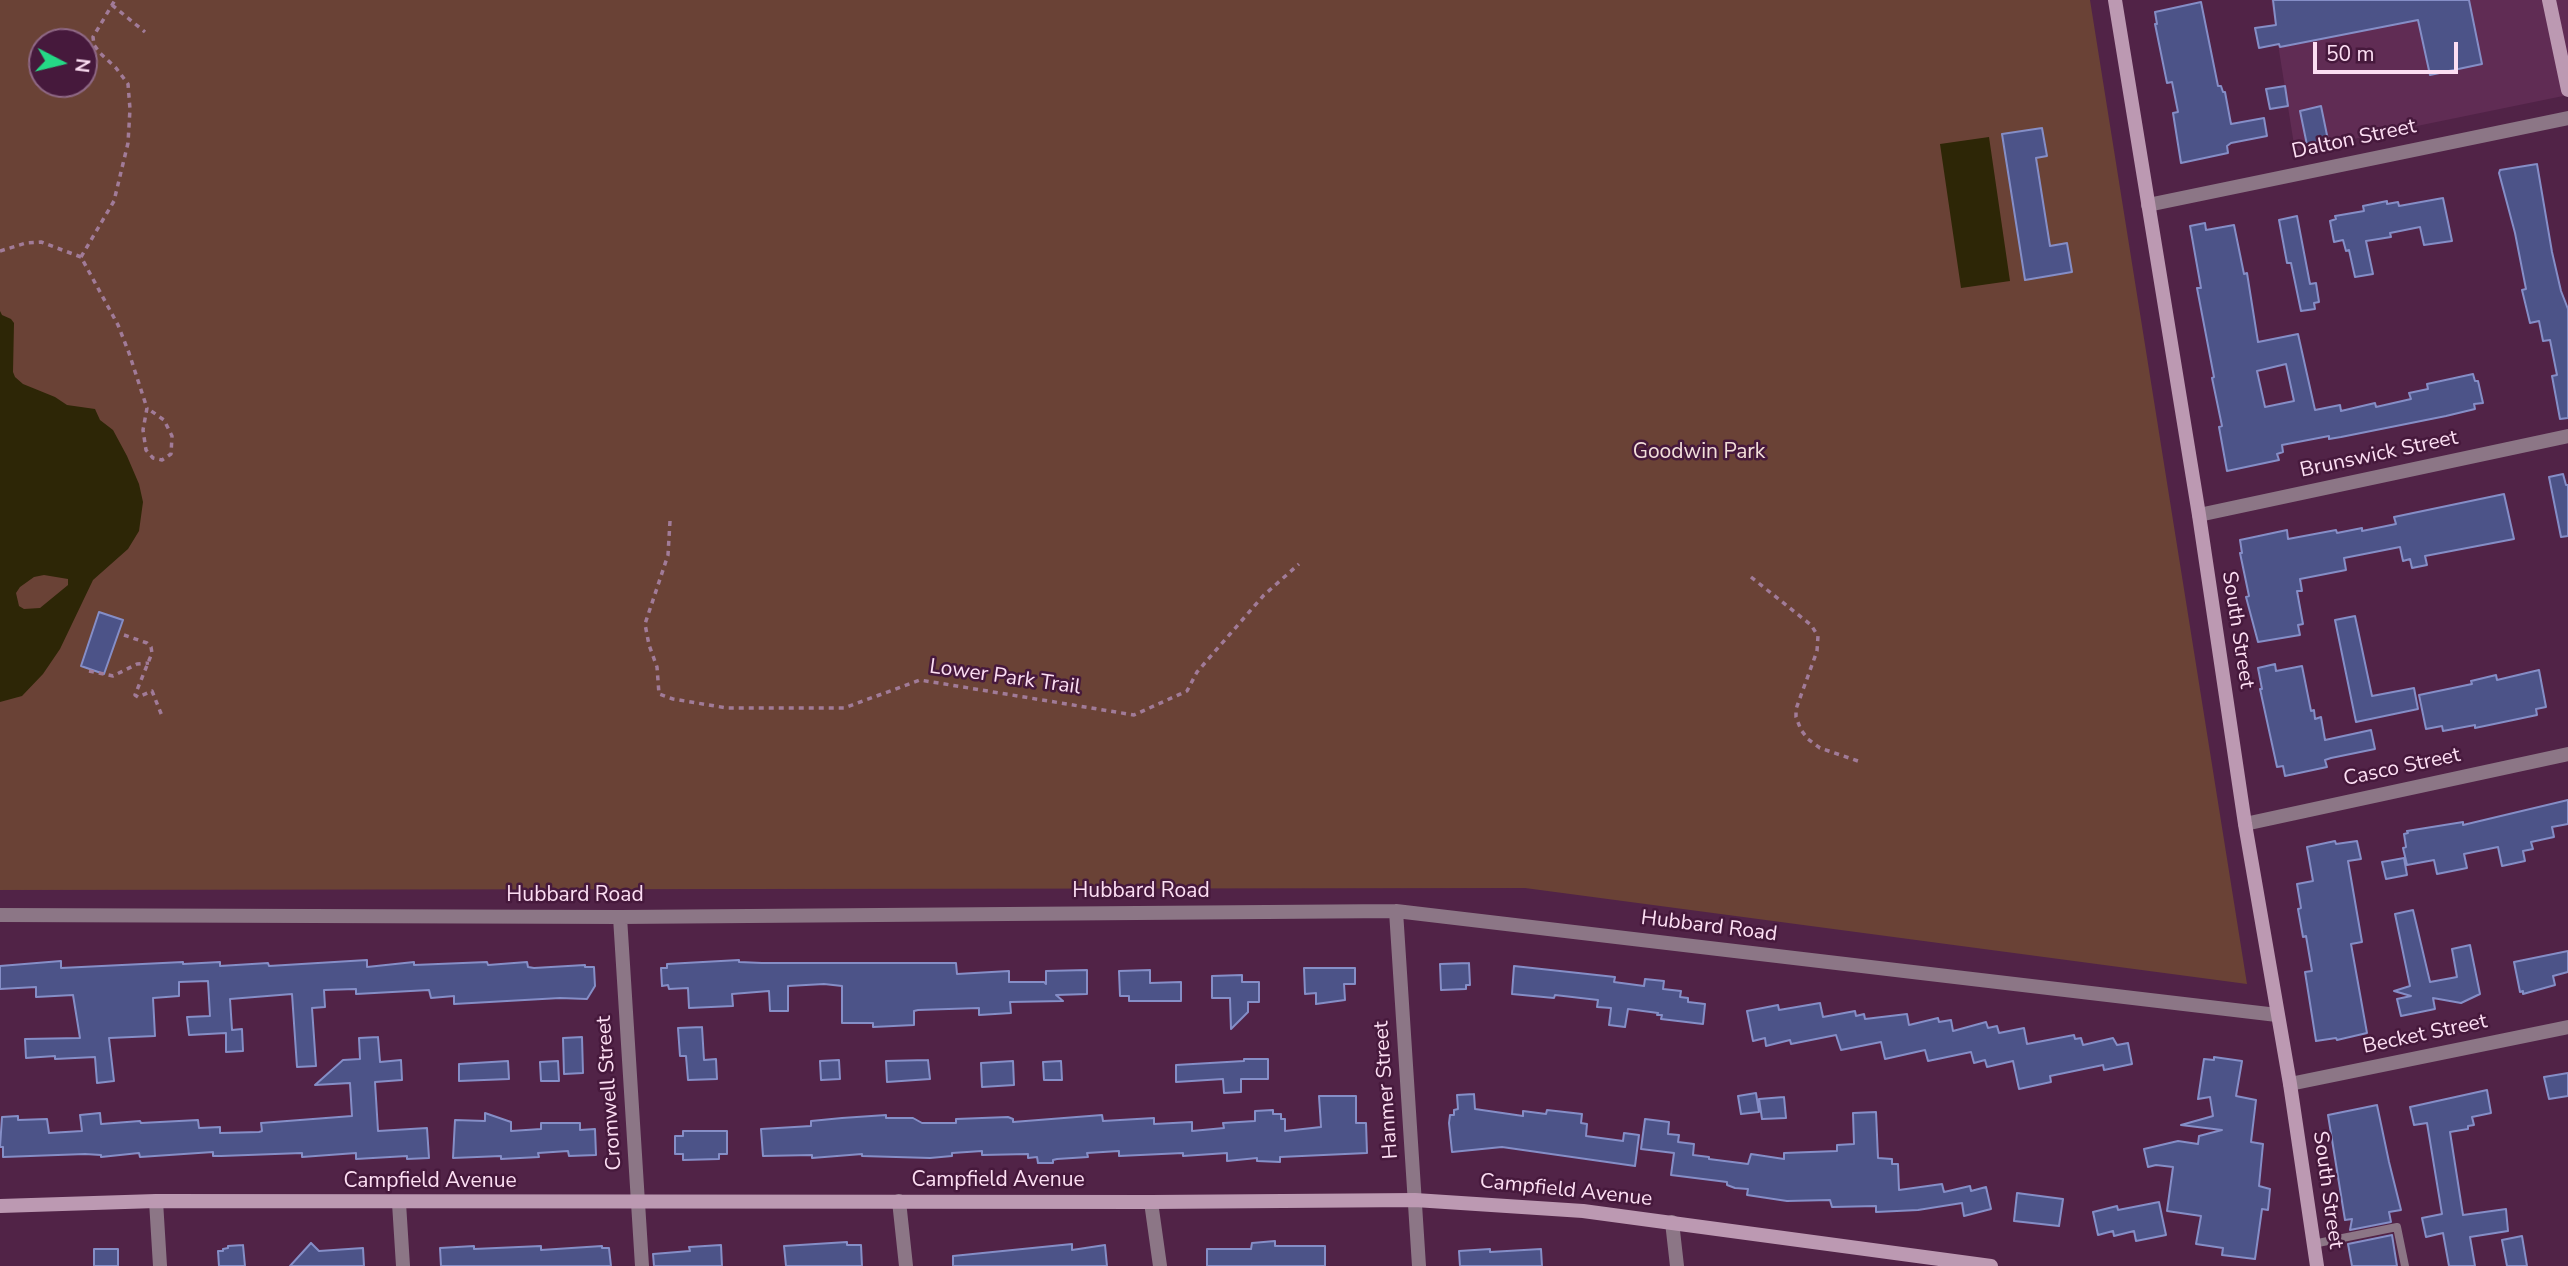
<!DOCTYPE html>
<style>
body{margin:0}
#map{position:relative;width:2568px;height:1266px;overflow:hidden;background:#512347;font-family:"Nunito Sans",sans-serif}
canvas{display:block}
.north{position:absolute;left:28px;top:28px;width:70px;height:70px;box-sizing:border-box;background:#46193c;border:2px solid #8f6885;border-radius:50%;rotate:97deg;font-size:19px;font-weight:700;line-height:28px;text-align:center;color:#fcdef3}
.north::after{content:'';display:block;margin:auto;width:24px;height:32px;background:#25d886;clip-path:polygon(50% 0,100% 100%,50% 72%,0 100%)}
.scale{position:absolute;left:2313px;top:42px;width:145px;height:32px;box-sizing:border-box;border:4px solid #fcdef3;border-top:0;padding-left:9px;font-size:21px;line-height:24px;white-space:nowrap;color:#fcdef3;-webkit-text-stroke:5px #46193c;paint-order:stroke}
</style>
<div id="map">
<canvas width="2568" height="1266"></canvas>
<div class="north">N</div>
<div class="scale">50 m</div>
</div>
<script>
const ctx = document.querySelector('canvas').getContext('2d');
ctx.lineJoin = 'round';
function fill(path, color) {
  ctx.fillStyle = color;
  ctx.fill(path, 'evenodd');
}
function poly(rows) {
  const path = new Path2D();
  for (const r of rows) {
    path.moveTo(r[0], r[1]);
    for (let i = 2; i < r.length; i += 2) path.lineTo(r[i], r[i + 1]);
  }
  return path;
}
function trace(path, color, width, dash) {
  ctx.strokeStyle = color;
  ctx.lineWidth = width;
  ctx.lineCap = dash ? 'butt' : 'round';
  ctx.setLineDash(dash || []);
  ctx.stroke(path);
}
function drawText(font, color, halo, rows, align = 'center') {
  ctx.font = font + ' "Nunito Sans",sans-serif';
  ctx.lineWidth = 5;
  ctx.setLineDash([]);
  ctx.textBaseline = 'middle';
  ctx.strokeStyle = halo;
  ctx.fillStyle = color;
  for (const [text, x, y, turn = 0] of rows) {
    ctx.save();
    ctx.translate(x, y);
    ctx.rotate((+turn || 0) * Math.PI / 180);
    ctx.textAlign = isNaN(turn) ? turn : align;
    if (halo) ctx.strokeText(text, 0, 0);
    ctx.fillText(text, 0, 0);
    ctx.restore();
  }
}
const built = poly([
 [2271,0,2568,0,2568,95,2295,151]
]);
const green = poly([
 [0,0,2090,0,2247,984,1525,888,0,890],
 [42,42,84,42,84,84,42,84]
]);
const water = poly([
 [1989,137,2010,281,1961,288,1940,144],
 [0,311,2,315,11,319,14,323,13,372,15,377,23,384,55,397,67,405,95,409,100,420,113,430,127,456,139,484,143,502,139,531,128,549,93,580,60,649,43,674,22,696,0,702],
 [44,575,68,579,68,585,40,608,24,609,19,606,16,593,20,587,34,577]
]);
const building = poly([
 [2273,0,2469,0,2482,64,2430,75,2418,20,2280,47,2279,44,2259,48,2255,28,2276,25,2273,0],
 [2201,2,2218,86,2221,86,2223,92,2225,92,2231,124,2264,118,2267,136,2231,143,2227,146,2228,153,2181,163,2173,113,2178,112,2172,82,2167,83,2155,24,2157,24,2155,12,2201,2],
 [2285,86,2288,106,2270,109,2266,89,2285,86],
 [2321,106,2328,140,2307,145,2300,111,2321,106],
 [2042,128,2047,156,2036,158,2050,246,2067,243,2072,272,2025,280,2002,134,2042,128],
 [2537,164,2552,252,2561,291,2568,309,2568,418,2560,419,2552,376,2557,375,2550,340,2543,341,2539,321,2530,323,2522,290,2526,289,2515,233,2499,173,2500,170,2537,164],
 [2443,198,2452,241,2424,245,2420,227,2390,233,2391,237,2366,241,2373,274,2355,277,2349,250,2346,251,2343,240,2334,242,2330,221,2336,219,2335,216,2364,211,2363,206,2387,201,2387,204,2398,202,2399,206,2443,198],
 [2297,216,2310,284,2316,283,2319,302,2314,303,2315,309,2301,311,2291,263,2287,263,2279,220,2297,216],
 [2205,223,2206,230,2234,225,2244,274,2247,273,2258,342,2298,334,2315,410,2340,405,2341,411,2375,403,2376,407,2411,399,2409,393,2428,389,2427,384,2473,374,2475,381,2478,381,2483,403,2474,404,2475,409,2446,416,2341,437,2329,439,2329,436,2282,445,2283,452,2277,454,2279,460,2227,471,2219,427,2222,426,2212,378,2214,377,2197,288,2201,288,2190,226,2205,223],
 [2286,364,2294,401,2265,407,2257,371,2286,364],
 [2563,474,2566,485,2568,485,2568,536,2561,537,2549,477,2563,474],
 [2504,494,2514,539,2425,556,2427,565,2412,568,2410,559,2403,561,2400,547,2344,558,2346,570,2300,579,2302,591,2297,591,2303,624,2298,625,2300,635,2258,642,2246,597,2249,596,2240,553,2242,553,2240,540,2287,530,2288,539,2336,530,2337,533,2362,528,2362,531,2396,524,2394,517,2504,494],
 [99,612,123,620,104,674,81,666,99,612],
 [2355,616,2372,696,2414,688,2418,709,2356,722,2335,620,2355,616],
 [2275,664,2276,671,2302,666,2311,711,2314,710,2315,719,2321,717,2325,740,2371,730,2375,749,2331,758,2325,760,2327,767,2285,776,2283,766,2277,767,2260,689,2262,689,2258,668,2275,664],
 [2539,670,2546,707,2536,709,2537,715,2475,728,2475,725,2443,731,2442,726,2426,729,2419,695,2472,684,2471,681,2496,675,2497,680,2539,670],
 [2568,800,2568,824,2552,827,2554,837,2531,842,2533,849,2523,851,2525,861,2502,866,2498,847,2464,854,2467,868,2437,874,2434,860,2407,865,2403,848,2406,847,2404,834,2408,833,2407,831,2463,822,2463,825,2568,800],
 [2335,841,2336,844,2357,841,2361,859,2348,861,2362,942,2351,944,2367,1033,2337,1040,2336,1038,2316,1041,2305,972,2312,971,2306,936,2303,937,2298,909,2301,908,2297,884,2313,881,2307,847,2335,841],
 [2404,858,2407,875,2386,879,2382,862,2404,858],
 [2413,910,2430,982,2457,977,2452,949,2470,945,2480,994,2461,1003,2433,998,2435,1009,2401,1016,2397,999,2411,996,2394,991,2410,986,2395,914,2413,910],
 [2568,951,2568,972,2553,976,2555,985,2523,994,2523,991,2520,992,2514,962,2568,951],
 [367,960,367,967,414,962,414,965,487,962,488,965,527,962,528,967,534,968,585,965,585,967,594,967,595,986,587,999,560,998,454,1004,454,996,431,998,429,990,356,994,356,989,324,990,325,1007,312,1008,316,1066,297,1067,292,994,230,999,232,1030,242,1029,243,1051,226,1052,226,1033,189,1035,187,1017,210,1016,208,981,179,982,179,996,153,998,155,1036,109,1038,114,1081,97,1083,95,1057,55,1059,55,1056,26,1058,25,1039,80,1038,73,995,36,997,36,987,0,989,0,966,61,961,61,968,183,962,183,964,220,962,220,966,268,963,269,966,367,960],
 [739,960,739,962,762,963,956,963,957,974,1009,971,1009,982,1044,982,1046,984,1046,971,1087,970,1087,994,1056,995,1063,1001,1010,1002,1011,1013,979,1015,979,1008,918,1010,914,1011,914,1025,873,1027,873,1023,842,1023,842,986,824,984,788,986,788,1011,770,1011,769,991,732,994,733,1006,689,1008,688,988,669,989,668,985,662,986,661,968,667,968,667,964,739,960],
 [1469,963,1470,985,1466,985,1466,989,1441,990,1440,964,1469,963],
 [1514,966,1615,977,1614,982,1644,986,1645,979,1664,981,1663,989,1681,991,1680,997,1688,998,1688,1002,1705,1004,1703,1024,1661,1019,1662,1015,1657,1015,1658,1013,1628,1009,1625,1027,1609,1025,1611,1008,1597,1007,1598,1000,1555,995,1554,998,1512,994,1514,966],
 [1304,968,1355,968,1355,984,1344,984,1345,1000,1316,1004,1316,993,1305,994,1304,968],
 [1150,970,1150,983,1181,982,1181,1001,1129,1001,1129,996,1120,996,1119,971,1150,970],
 [1242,975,1242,982,1259,982,1259,1002,1248,1002,1248,1012,1231,1029,1230,998,1212,998,1212,976,1242,975],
 [1820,1003,1823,1017,1855,1011,1856,1016,1864,1014,1865,1019,1907,1014,1909,1025,1938,1018,1939,1022,1951,1020,1953,1031,1986,1022,1988,1028,1997,1026,1999,1033,2024,1028,2027,1044,2074,1035,2075,1039,2081,1038,2083,1045,2113,1038,2117,1045,2128,1043,2132,1064,2104,1070,2103,1065,2050,1076,2051,1082,2019,1089,2013,1061,1987,1067,1985,1060,1974,1063,1971,1052,1928,1061,1925,1050,1885,1059,1881,1042,1841,1050,1836,1035,1791,1044,1790,1040,1766,1046,1765,1038,1753,1041,1747,1011,1778,1005,1779,1010,1820,1003],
 [702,1027,704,1060,716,1059,717,1079,688,1080,686,1056,680,1056,678,1028,702,1027],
 [378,1037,380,1062,401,1060,402,1080,375,1082,378,1131,427,1128,429,1158,407,1159,407,1156,356,1159,356,1153,302,1157,302,1153,221,1156,213,1156,213,1152,140,1157,139,1153,101,1157,101,1155,85,1154,3,1157,3,1147,0,1147,2,1117,18,1116,18,1120,47,1119,49,1133,82,1131,80,1115,100,1113,101,1124,140,1121,141,1123,198,1120,199,1128,220,1127,220,1133,259,1132,262,1131,261,1123,352,1116,350,1083,315,1085,343,1060,360,1059,359,1038,378,1037],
 [582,1037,583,1073,564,1074,563,1038,582,1037],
 [2214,1057,2242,1061,2236,1096,2256,1100,2251,1142,2263,1144,2259,1186,2270,1189,2268,1210,2262,1209,2255,1259,2222,1255,2223,1248,2196,1244,2201,1216,2167,1211,2173,1167,2156,1165,2148,1167,2144,1149,2178,1141,2198,1144,2199,1136,2222,1130,2181,1125,2213,1116,2210,1097,2198,1099,2204,1059,2214,1060,2214,1057],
 [1244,1059,1268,1059,1268,1079,1241,1079,1241,1092,1224,1093,1223,1079,1176,1082,1176,1065,1244,1061,1244,1059],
 [839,1060,840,1079,821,1080,820,1061,839,1060],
 [928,1060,930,1079,887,1082,886,1061,928,1060],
 [508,1061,509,1079,459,1081,459,1064,508,1061],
 [558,1061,559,1081,541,1081,540,1062,558,1061],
 [1013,1061,1014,1085,982,1087,981,1063,1013,1061],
 [1061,1061,1062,1080,1044,1080,1043,1062,1061,1061],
 [2568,1073,2568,1096,2549,1099,2544,1077,2568,1073],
 [2487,1090,2491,1113,2472,1117,2474,1125,2468,1126,2468,1129,2450,1132,2463,1215,2506,1209,2508,1231,2470,1237,2475,1266,2449,1266,2443,1233,2426,1237,2422,1218,2442,1214,2427,1123,2414,1125,2410,1107,2487,1090],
 [1756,1093,1759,1112,1741,1114,1738,1096,1756,1093],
 [1474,1094,1475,1109,1523,1116,1523,1111,1546,1114,1547,1110,1582,1114,1581,1123,1587,1124,1586,1136,1623,1141,1624,1133,1639,1135,1635,1166,1502,1147,1452,1152,1449,1123,1450,1115,1454,1115,1454,1110,1458,1109,1457,1095,1474,1094],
 [1319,1096,1356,1096,1356,1123,1366,1123,1367,1153,1280,1157,1280,1162,1257,1161,1257,1158,1227,1161,1227,1153,1183,1156,1183,1153,1119,1156,1119,1151,1087,1153,1088,1157,1057,1159,1053,1160,1053,1163,1038,1163,1037,1157,1028,1158,1028,1154,982,1155,982,1151,952,1153,952,1156,930,1158,862,1156,862,1154,812,1158,812,1155,763,1156,761,1129,811,1126,811,1121,842,1118,886,1115,886,1118,913,1118,922,1123,956,1123,956,1119,1008,1117,1013,1119,1013,1122,1102,1115,1103,1121,1154,1118,1154,1124,1192,1122,1192,1131,1224,1128,1223,1123,1255,1121,1255,1111,1273,1110,1273,1114,1281,1114,1281,1119,1285,1119,1285,1131,1321,1127,1319,1096],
 [1784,1097,1786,1118,1762,1119,1759,1099,1784,1097],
 [2377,1105,2389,1162,2401,1210,2389,1212,2391,1222,2350,1230,2352,1219,2345,1220,2328,1115,2377,1105],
 [1876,1112,1878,1158,1892,1159,1892,1164,1898,1164,1899,1190,1942,1184,1944,1192,1970,1186,1971,1191,1986,1187,1991,1209,1964,1216,1962,1203,1918,1210,1876,1212,1876,1206,1832,1207,1830,1200,1787,1201,1747,1195,1748,1189,1735,1188,1727,1185,1727,1182,1671,1175,1674,1153,1641,1149,1645,1119,1669,1122,1668,1134,1679,1135,1678,1142,1694,1144,1693,1155,1709,1157,1709,1159,1748,1164,1751,1154,1784,1159,1784,1153,1837,1151,1837,1145,1854,1144,1853,1113,1876,1112],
 [485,1113,511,1122,511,1131,541,1129,541,1123,580,1123,580,1130,595,1129,596,1155,569,1156,568,1151,538,1153,539,1157,501,1159,501,1156,453,1158,455,1120,485,1121,485,1113],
 [683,1131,727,1131,727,1154,719,1154,719,1159,683,1160,683,1154,675,1154,675,1136,683,1136,683,1131],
 [2017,1193,2063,1199,2059,1226,2014,1221,2017,1193],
 [2159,1202,2166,1235,2136,1241,2134,1231,2114,1236,2113,1231,2098,1235,2093,1212,2117,1206,2118,1210,2159,1202],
 [2392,1235,2397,1266,2352,1266,2348,1244,2392,1235],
 [2522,1236,2527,1266,2507,1266,2502,1240,2522,1236],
 [1275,1241,1275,1246,1325,1246,1325,1266,1207,1266,1207,1249,1251,1249,1252,1243,1275,1241],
 [847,1242,847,1245,861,1245,862,1266,786,1266,784,1246,847,1242],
 [311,1243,319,1251,363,1248,364,1266,290,1266,311,1243],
 [1072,1244,1072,1250,1105,1245,1107,1266,953,1266,953,1256,1072,1244],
 [243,1245,245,1266,219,1266,218,1251,223,1251,223,1249,228,1248,228,1246,243,1245],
 [721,1245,722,1266,654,1266,653,1254,690,1251,689,1247,721,1245],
 [474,1246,474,1249,541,1246,541,1250,602,1246,602,1248,609,1248,611,1266,441,1266,440,1248,474,1246],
 [94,1249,118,1249,118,1266,94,1266,94,1249],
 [1490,1249,1490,1252,1541,1249,1542,1266,1460,1266,1459,1251,1490,1249]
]);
const path = poly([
 [112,5,145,32],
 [0,251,26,243,41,242,81,257,118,325,129,353,147,408,143,430,146,450,153,458,162,460,171,454,172,436,164,420,147,408],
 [81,257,114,201,128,143,130,109,128,84,116,68,100,53,94,45,93,37,115,0],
 [670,521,668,555,645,624,649,645,657,667,659,694,673,699,727,708,844,708,920,680,1134,715,1187,691,1197,672,1264,595,1299,564],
 [1751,577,1811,625,1818,636,1817,651,1796,709,1796,717,1801,730,1808,739,1820,748,1858,761],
 [124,635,147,643,151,647,152,653,135,695,138,697,152,691,162,716],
 [89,671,113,676,137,664,149,663]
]);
const lane = poly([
 [2313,1244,2397,1227,2405,1266]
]);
const street = poly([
 [2148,205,2568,118],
 [2199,515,2568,436],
 [2245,824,2568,754],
 [1396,911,1419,1266],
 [0,915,620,917,1396,911,2277,1015],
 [620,917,642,1266],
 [2290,1084,2568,1027],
 [156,1201,160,1266],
 [899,1201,906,1266],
 [1151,1202,1160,1266],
 [399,1203,403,1266],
 [1672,1222,1677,1266]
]);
const secondary = poly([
 [2115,0,2199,515,2245,824,2290,1084,2317,1266],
 [2549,0,2568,90],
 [0,1206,156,1201,1151,1202,1415,1200,1583,1211,1991,1266]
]);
const streetNames = [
 ["Dalton Street",2354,140,-12],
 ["Brunswick Street",2379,455,-12],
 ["South Street",2237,630,81],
 ["Lower Park Trail",1005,678,8],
 ["Casco Street",2402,768,-12],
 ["Hubbard Road",1141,892],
 ["Hubbard Road",575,896],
 ["Hubbard Road",1709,927,7],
 ["Becket Street",2425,1035,-12],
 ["Hanmer Street",1387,1090,-94],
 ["Cromwell Street",610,1093,-94],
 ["Campfield Avenue",998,1181],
 ["Campfield Avenue",430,1182],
 ["South Street",2327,1190,82],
 ["Campfield Avenue",1566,1191,6]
];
const parkNames = [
 ["Goodwin Park",1699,453]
];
fill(built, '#602c54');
fill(green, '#6a4236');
fill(water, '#2d2606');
fill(building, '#4c5388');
trace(building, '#858ec7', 2);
trace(path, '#a17b98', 3.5, [5, 5]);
trace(lane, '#8c7686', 8);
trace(street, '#8c7686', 14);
trace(secondary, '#bc99b2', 14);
drawText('21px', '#fcdef3', '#46193c', streetNames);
drawText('21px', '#f2dfda', '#46193c', parkNames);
</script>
